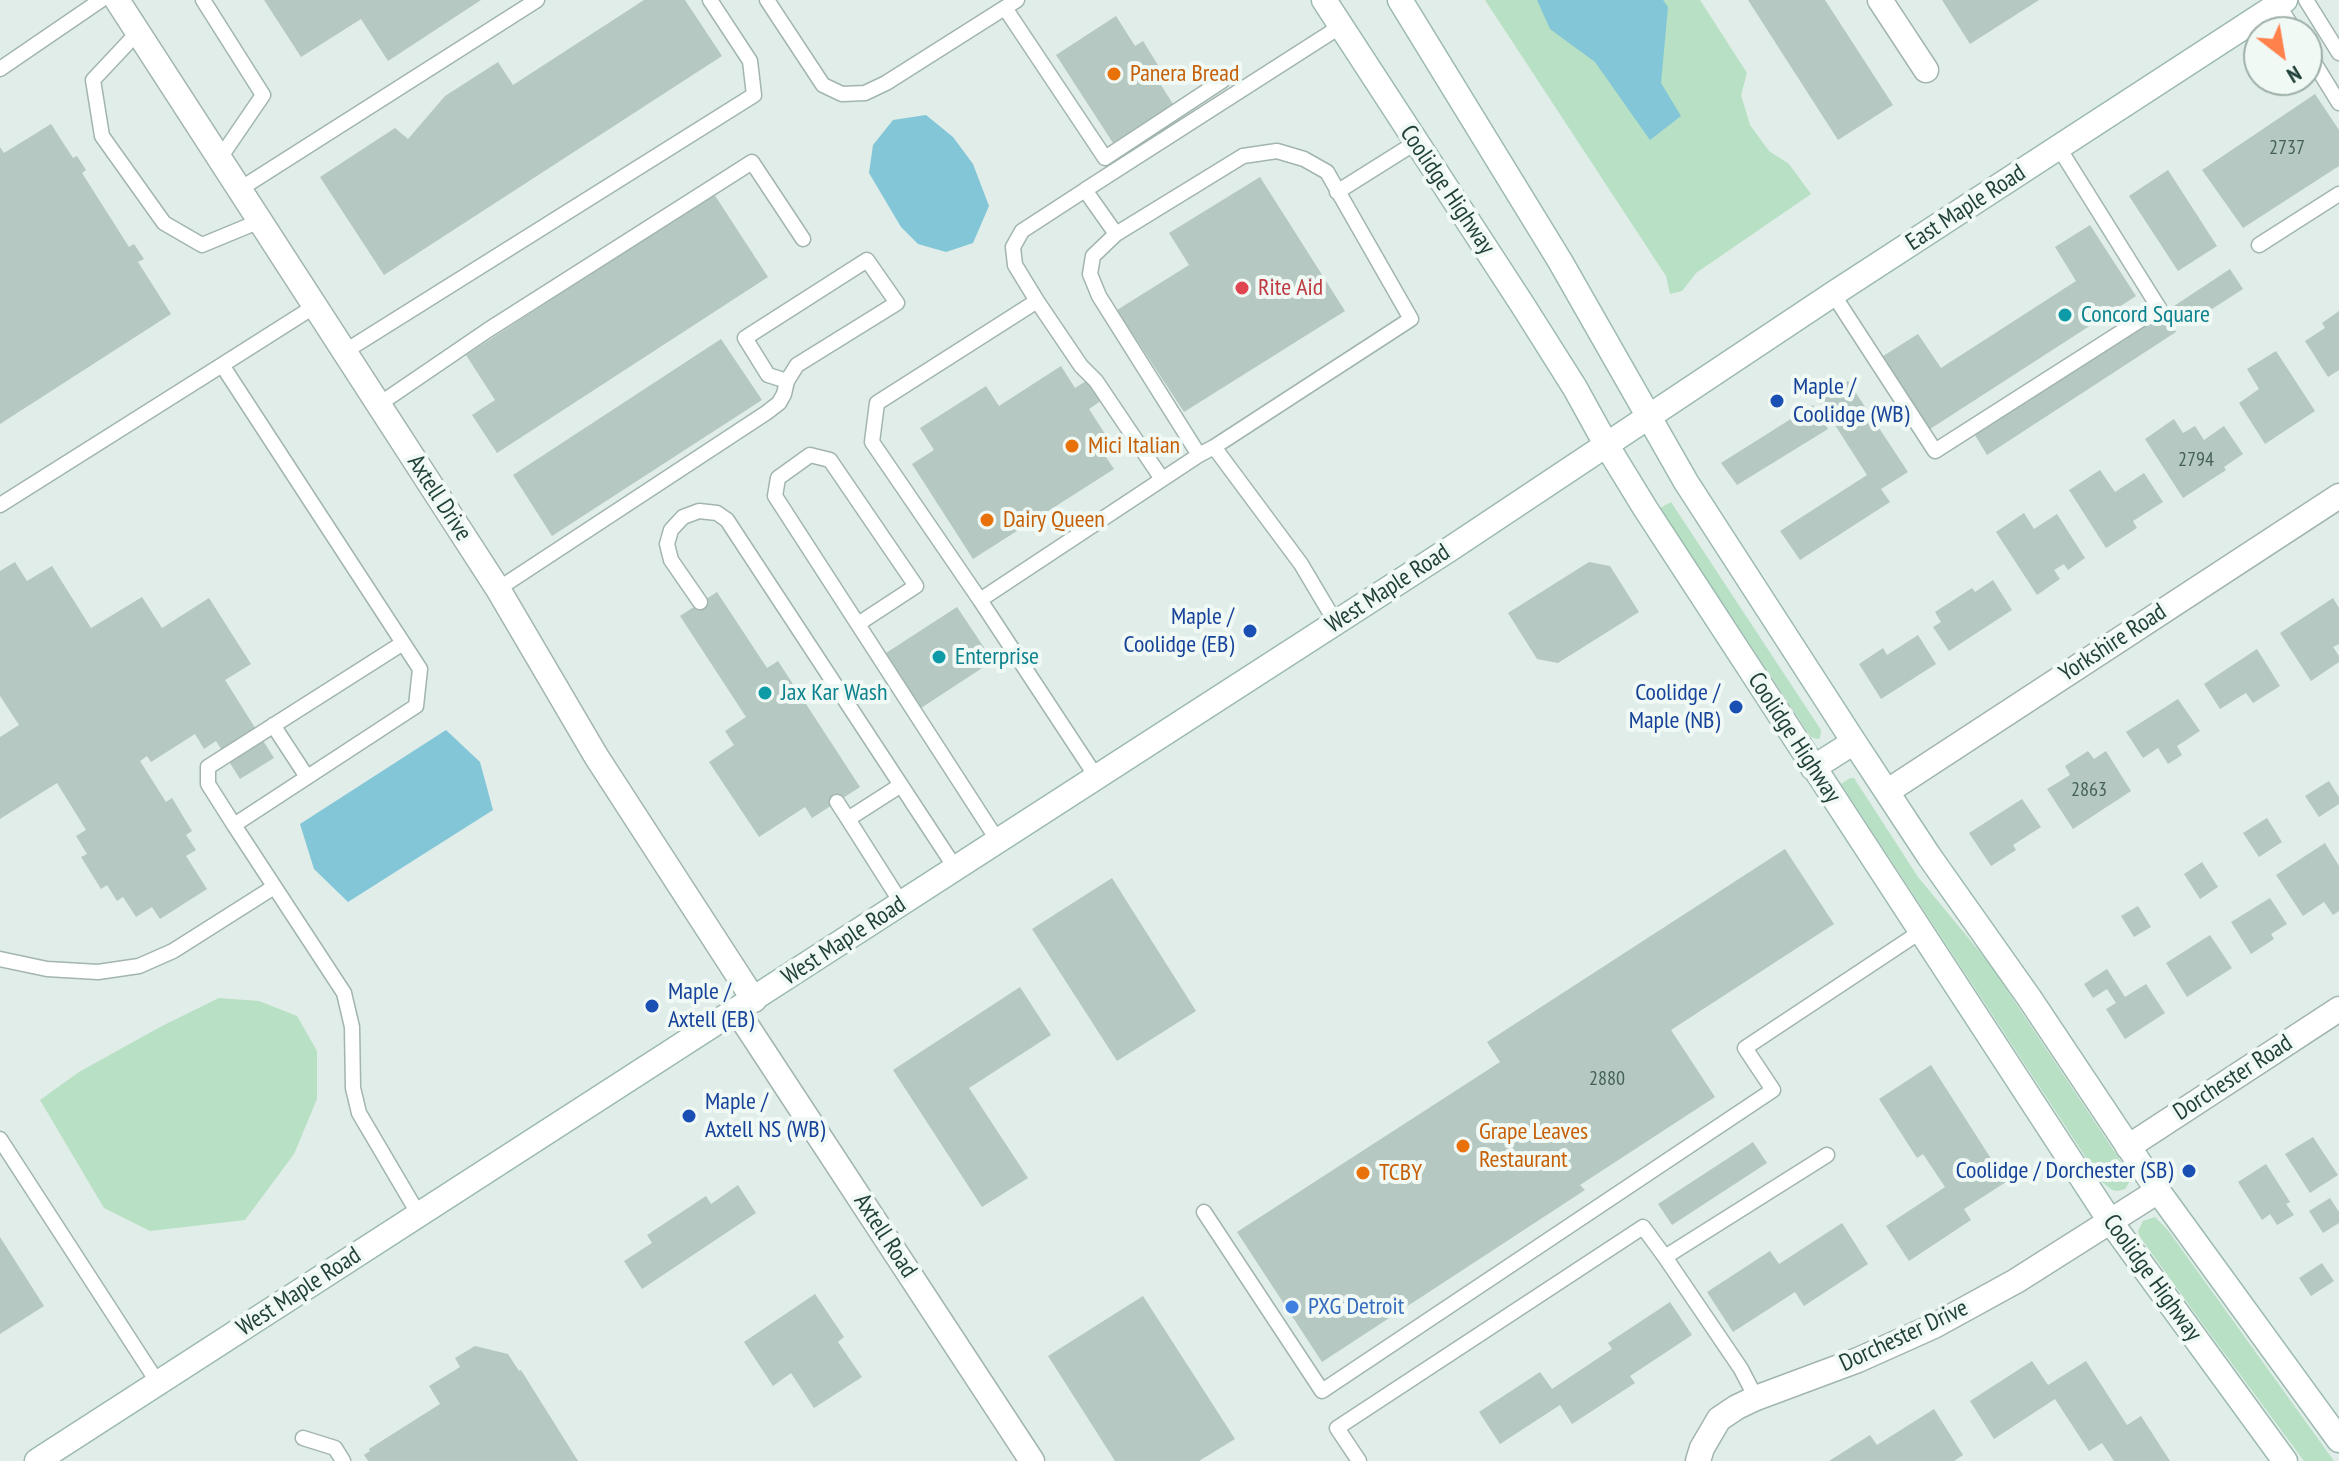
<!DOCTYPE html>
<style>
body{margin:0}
#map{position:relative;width:2339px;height:1461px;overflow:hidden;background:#e0ede8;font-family:"PT Sans Narrow",sans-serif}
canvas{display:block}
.north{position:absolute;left:2243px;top:16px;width:80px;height:80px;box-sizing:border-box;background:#f1f9f5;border:2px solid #9dafa9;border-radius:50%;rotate:149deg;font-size:22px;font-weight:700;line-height:32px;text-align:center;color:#1f3f38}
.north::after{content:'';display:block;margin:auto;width:28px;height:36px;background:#ff814c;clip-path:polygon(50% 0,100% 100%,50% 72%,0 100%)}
</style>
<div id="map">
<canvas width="2339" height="1461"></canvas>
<div class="north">N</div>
</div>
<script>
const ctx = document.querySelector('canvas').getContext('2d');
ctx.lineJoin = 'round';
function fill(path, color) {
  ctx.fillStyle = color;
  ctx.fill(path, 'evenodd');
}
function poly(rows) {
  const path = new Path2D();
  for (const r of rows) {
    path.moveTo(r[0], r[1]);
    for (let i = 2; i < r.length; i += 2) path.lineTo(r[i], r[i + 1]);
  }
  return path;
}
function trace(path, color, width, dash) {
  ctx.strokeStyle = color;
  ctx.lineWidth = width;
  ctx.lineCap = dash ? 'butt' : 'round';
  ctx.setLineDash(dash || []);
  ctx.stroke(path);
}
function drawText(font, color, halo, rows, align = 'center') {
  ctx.font = font + ' "PT Sans Narrow",sans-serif';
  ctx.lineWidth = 8;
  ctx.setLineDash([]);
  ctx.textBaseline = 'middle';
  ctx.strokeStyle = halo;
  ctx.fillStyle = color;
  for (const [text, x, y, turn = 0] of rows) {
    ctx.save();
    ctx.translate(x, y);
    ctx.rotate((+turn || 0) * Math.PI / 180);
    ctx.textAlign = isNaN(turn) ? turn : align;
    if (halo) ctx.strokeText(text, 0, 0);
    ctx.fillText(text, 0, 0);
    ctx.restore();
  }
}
const green = poly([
 [1485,0,1700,0,1747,73,1741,95,1750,125,1769,151,1789,164,1811,194,1696,273,1682,291,1670,294,1666,276],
 [1671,502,1821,730,1820,738,1817,739,1811,737,1660,508],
 [1850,778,1854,778,1918,877,1989,963,2128,1172,2130,1181,2125,1189,2118,1191,2112,1190,2102,1182,1841,784],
 [219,998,259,1001,297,1016,317,1051,317,1099,294,1154,245,1220,150,1231,104,1208,40,1100,79,1072,162,1026],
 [2155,1217,2167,1229,2334,1461,2304,1461,2205,1327,2140,1237,2138,1231,2143,1221]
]);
const water = poly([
 [1537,0,1663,0,1668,7,1661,83,1681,116,1650,140,1595,62,1550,29],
 [926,115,953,137,973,164,989,206,973,243,946,252,918,244,901,227,869,173,873,145,893,120],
 [446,730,480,762,493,810,348,902,314,869,300,824]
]);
const building = poly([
 [264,0,481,0,388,61,361,19,301,57],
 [644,0,685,0,722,56,384,275,320,177,395,128,408,139,445,96,498,62,513,85],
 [1748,0,1825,0,1893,105,1838,140],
 [1942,0,2039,0,1970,44],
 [1116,16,1135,46,1143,41,1161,70,1154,74,1173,104,1113,143,1056,55],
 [2315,94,2339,130,2339,166,2243,228,2202,170],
 [51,124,73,158,77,156,86,170,82,173,129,247,134,244,144,259,138,262,171,314,0,424,0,147,4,153],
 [2168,170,2217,246,2178,271,2129,196],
 [1260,177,1345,311,1184,412,1117,310,1189,265,1169,233],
 [714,194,768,277,497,453,472,415,495,400,466,355],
 [2090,225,2136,296,1927,431,1880,358,1918,334,1941,368,2076,281,2055,247],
 [2230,269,2243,289,2187,325,2174,306],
 [2339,311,2339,370,2328,377,2305,341,2325,328,2322,323],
 [2163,313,2176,332,1987,455,1975,435],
 [721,339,762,400,552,536,513,475],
 [2276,351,2315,411,2265,444,2239,403,2259,389,2247,369],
 [1061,366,1075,388,1091,378,1105,398,1089,409,1116,451,1106,457,1114,469,973,559,912,464,934,450,920,428,986,386,999,406],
 [1848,381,1908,472,1881,489,1890,502,1800,560,1780,531,1867,475,1819,400],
 [1813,405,1828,429,1737,485,1721,463],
 [2174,419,2183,433,2195,426,2204,440,2224,426,2243,454,2224,467,2226,470,2183,498,2145,439],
 [2100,470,2115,492,2144,473,2163,502,2133,521,2137,528,2106,548,2069,490],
 [2024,513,2034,529,2057,514,2085,558,2068,570,2064,564,2054,570,2060,579,2037,595,1996,532],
 [15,562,27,581,52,566,91,628,142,597,162,628,209,598,251,664,225,680,274,758,240,779,216,741,204,749,195,734,151,762,147,756,140,761,166,802,172,798,192,831,186,835,196,850,186,856,207,889,160,919,152,907,136,917,123,897,117,901,107,885,101,889,81,857,87,854,76,836,86,830,57,783,0,819,0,737,19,725,0,696,0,571],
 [1589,562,1610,566,1639,612,1558,663,1537,659,1508,613],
 [1993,580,2012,610,1949,651,1933,627,1941,622,1935,612,1972,588,1975,592],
 [717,592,767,668,778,661,860,787,812,818,805,807,759,837,709,762,734,745,725,731,746,717,680,616],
 [2333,598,2339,608,2339,644,2333,647,2339,656,2339,662,2311,681,2280,633],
 [957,607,993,661,921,708,886,653],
 [1918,635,1936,664,1881,699,1859,664,1883,648,1887,655],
 [2257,649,2280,686,2253,703,2246,693,2220,709,2204,684],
 [2178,699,2200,731,2177,746,2182,755,2168,764,2158,748,2143,758,2126,732],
 [2088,751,2094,759,2106,751,2131,791,2073,829,2047,789,2070,775,2065,766],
 [2329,781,2339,797,2339,804,2319,817,2305,796],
 [2022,799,2041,827,2013,845,2016,850,1991,866,1969,833],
 [2267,818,2282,842,2259,857,2243,833],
 [2325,843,2339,866,2339,911,2333,915,2324,902,2303,916,2276,875],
 [1785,849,1834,924,1671,1030,1715,1097,1580,1185,1585,1190,1322,1362,1237,1232,1500,1062,1487,1042],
 [2202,862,2218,887,2200,899,2184,874],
 [1112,878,1196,1011,1117,1061,1032,929],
 [2270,898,2287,924,2271,934,2274,939,2251,954,2231,922],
 [2138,906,2151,927,2134,937,2121,916],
 [2210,935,2232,968,2187,997,2166,963],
 [2107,969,2125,997,2146,984,2165,1013,2125,1039,2106,1009,2116,1003,2107,989,2093,998,2084,984],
 [1020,987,1051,1035,969,1088,1028,1178,982,1207,893,1070],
 [1931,1065,2006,1182,1964,1209,1971,1220,1909,1261,1886,1226,1945,1187,1923,1154,1917,1158,1879,1099],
 [2313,1137,2338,1175,2310,1193,2285,1154],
 [1753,1142,1767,1163,1672,1225,1658,1204],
 [2266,1164,2290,1202,2286,1204,2294,1215,2277,1225,2270,1214,2262,1220,2238,1182],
 [738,1185,756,1213,642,1289,624,1261,652,1243,647,1235,706,1196,711,1204],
 [2330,1198,2339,1212,2339,1223,2323,1233,2309,1211],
 [1842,1223,1868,1264,1804,1306,1795,1292,1733,1332,1707,1292,1770,1251,1779,1264],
 [0,1237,44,1306,0,1334],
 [2322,1263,2334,1281,2311,1296,2299,1278],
 [815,1294,844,1337,838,1342,862,1377,814,1408,791,1373,773,1386,744,1342],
 [1143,1296,1235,1439,1199,1461,1115,1461,1048,1356],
 [1670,1302,1692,1335,1630,1376,1635,1383,1572,1424,1560,1405,1500,1444,1479,1412,1540,1372,1552,1389,1612,1349,1608,1343],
 [475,1346,508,1354,519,1371,521,1370,578,1461,368,1461,364,1455,370,1451,369,1449,440,1404,429,1386,460,1367,455,1358],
 [2032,1361,2048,1385,2086,1361,2127,1425,2141,1416,2170,1461,2114,1461,2102,1443,2089,1451,2055,1399,1994,1439,1970,1401],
 [1934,1409,1963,1455,1954,1461,1829,1461,1870,1435,1877,1445]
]);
const service = poly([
 [203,0,263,95,220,158],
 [767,0,823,85,842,94,865,93,886,83,1017,0],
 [2306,0,2339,53],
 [2278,4,2295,32],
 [1005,8,1105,158,1222,81],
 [138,32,93,80,102,136,164,223,202,245,260,221],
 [2307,51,2339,103],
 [0,69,101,0],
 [240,189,537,0],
 [1085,190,1341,26],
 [1337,192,1415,143],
 [1116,234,1085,190,1022,231,1013,247,1015,265,1037,301,1081,366,1096,381,1162,479],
 [2259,245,2339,194],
 [1833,294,1935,451,2159,308,2059,148],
 [315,306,222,365,420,669,416,706,234,825,344,993,352,1027,353,1088,359,1113,419,1215],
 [344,352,754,95,750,61,710,0],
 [378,405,488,330,752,162,803,239],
 [1214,447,1411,319,1327,172,1304,159,1277,151,1243,156,1116,234,1093,256,1090,274,1099,296,1199,455,1214,447,1301,564,1336,623],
 [0,505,222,365],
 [498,589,766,413,779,403,784,394,787,381,797,365,897,303,867,260,745,338,768,375,787,381],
 [980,600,872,442,877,403,1037,301],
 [700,602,671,560,667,544,671,530,683,517,699,511,717,513,727,520,956,869],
 [858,624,916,586,830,460,810,455,778,478,775,496,998,841],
 [273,725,307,777],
 [1097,778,980,600,1199,455],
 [901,785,848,819,902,904],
 [837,802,848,819],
 [234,825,208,784,208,767,403,643],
 [0,959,47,969,98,972,139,966,173,951,274,887],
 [0,1139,158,1383],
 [1204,1212,1322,1391,1773,1090,1745,1048,1920,932],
 [1665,1257,1741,1369,1756,1398],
 [303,1438,335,1448,343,1461],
 [1359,1461,1337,1428,1643,1227,1665,1257,1827,1155]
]);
const minor = poly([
 [117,0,498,589,596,756,754,1000],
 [1880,0,1926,70],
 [1888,791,2339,496],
 [737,1011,1032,1461],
 [2128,1147,2339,1009],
 [1698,1461,1702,1448,1719,1419,1737,1407,1756,1398,1858,1360,1934,1326,2016,1281,2158,1191]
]);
const secondary = poly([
 [1324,0,1522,304,1575,388,1607,446,1645,508,2110,1221,2285,1461],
 [1400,0,1560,261,1686,482,1854,742,1929,856,2030,999,2158,1191,2339,1440],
 [1813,768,1854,742],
 [37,1461,1453,547,1833,294,2285,0]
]);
const markers = [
 [1114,74,8,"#e8710a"],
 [1242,288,8,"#e0444e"],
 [2065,315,8,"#0f9aa8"],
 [1777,401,8,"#1a4fb4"],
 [1072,446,8,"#e8710a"],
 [987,520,8,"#e8710a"],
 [1250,631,8,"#1a4fb4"],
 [939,657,8,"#0f9aa8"],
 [765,693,8,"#0f9aa8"],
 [1736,707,8,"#1a4fb4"],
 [652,1006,8,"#1a4fb4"],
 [689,1116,8,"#1a4fb4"],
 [1463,1146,8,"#e8710a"],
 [2189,1171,8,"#1a4fb4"],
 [1363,1173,8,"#e8710a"],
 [1292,1307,8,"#3f7fe0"]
];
const numberNames = [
 ["2737",2287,148],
 ["2794",2196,460],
 ["2863",2089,790],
 ["2880",1607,1079]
];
const foodNames = [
 ["Panera Bread",1130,74],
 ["Mici Italian",1088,446],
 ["Dairy Queen",1003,520],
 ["Grape Leaves",1479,1132],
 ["Restaurant",1479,1160],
 ["TCBY",1379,1173]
];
const streetNames = [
 ["Coolidge Highway",1447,190,56],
 ["East Maple Road",1966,208,-33],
 ["Axtell Drive",439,498,57],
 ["West Maple Road",1388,589,-33],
 ["Yorkshire Road",2113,643,-33],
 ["Coolidge Highway",1794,738,57],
 ["West Maple Road",844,941,-33],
 ["Dorchester Road",2233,1078,-33],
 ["Axtell Road",885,1236,57],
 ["Coolidge Highway",2152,1278,54],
 ["West Maple Road",299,1292,-33],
 ["Dorchester Drive",1904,1336,-25]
];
const healthNames = [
 ["Rite Aid",1258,288]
];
const cultureNames = [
 ["Concord Square",2081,315],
 ["Enterprise",955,657],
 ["Jax Kar Wash",781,693]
];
const transitNames = [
 ["Maple /",1793,387],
 ["Coolidge (WB)",1793,415],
 ["Maple /",1234,617,"right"],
 ["Coolidge (EB)",1234,645,"right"],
 ["Coolidge /",1720,693,"right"],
 ["Maple (NB)",1720,721,"right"],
 ["Maple /",668,992],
 ["Axtell (EB)",668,1020],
 ["Maple /",705,1102],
 ["Axtell NS (WB)",705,1130],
 ["Coolidge / Dorchester (SB)",2173,1171,"right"]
];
const shopNames = [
 ["PXG Detroit",1308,1307]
];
fill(green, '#b7e0c4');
fill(water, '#82c6d8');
fill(building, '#b5c8c1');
trace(service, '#a2b5b0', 17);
trace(minor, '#a2b5b0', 27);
trace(secondary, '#9dbab1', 27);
trace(service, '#fff', 14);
trace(minor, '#fff', 24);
trace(secondary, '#fff', 24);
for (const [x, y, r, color] of markers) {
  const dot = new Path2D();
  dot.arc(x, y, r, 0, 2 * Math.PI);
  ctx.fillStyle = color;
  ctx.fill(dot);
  trace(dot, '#f1f9f5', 3);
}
drawText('20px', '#44615a', null, numberNames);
drawText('24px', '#c56008', '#f1f9f5', foodNames, 'left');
drawText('24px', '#1f3f38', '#f1f9f5', streetNames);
drawText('24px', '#be3a42', '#f1f9f5', healthNames, 'left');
drawText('24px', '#0d838f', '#f1f9f5', cultureNames, 'left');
drawText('24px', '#164399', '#f1f9f5', transitNames, 'left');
drawText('24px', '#366cbe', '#f1f9f5', shopNames, 'left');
</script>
